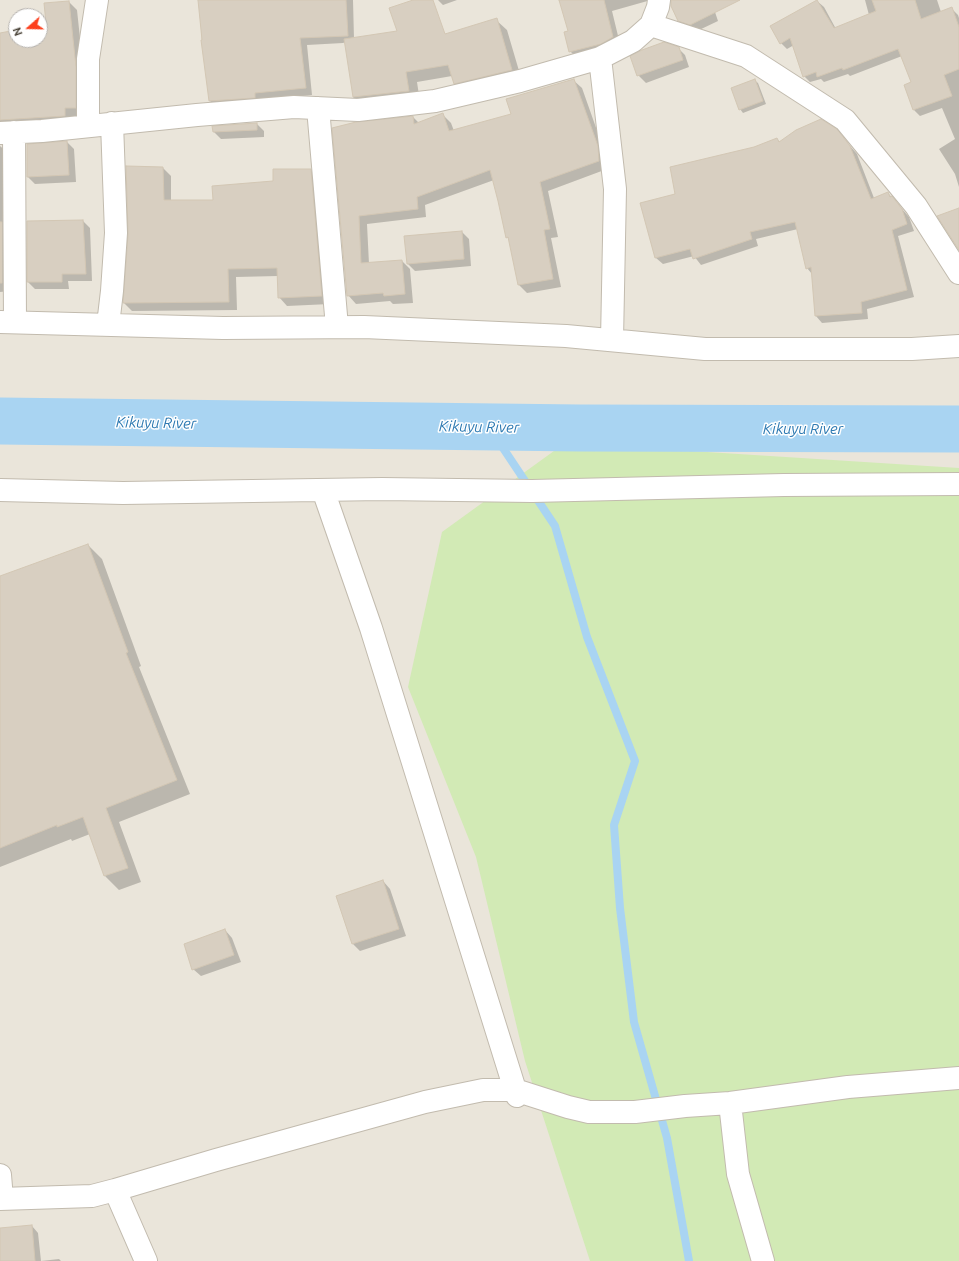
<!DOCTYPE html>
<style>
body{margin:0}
#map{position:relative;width:959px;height:1261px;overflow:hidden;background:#f6f3ec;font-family:Ubuntu,sans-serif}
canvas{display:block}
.north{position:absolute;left:8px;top:8px;width:40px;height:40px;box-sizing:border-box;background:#fff;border:1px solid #b7b4b0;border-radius:50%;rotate:250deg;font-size:11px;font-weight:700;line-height:16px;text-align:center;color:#4b4439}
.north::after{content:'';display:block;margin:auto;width:14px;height:18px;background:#fc3f1d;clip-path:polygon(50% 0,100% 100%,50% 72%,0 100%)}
</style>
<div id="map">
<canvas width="959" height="1261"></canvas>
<div class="north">N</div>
</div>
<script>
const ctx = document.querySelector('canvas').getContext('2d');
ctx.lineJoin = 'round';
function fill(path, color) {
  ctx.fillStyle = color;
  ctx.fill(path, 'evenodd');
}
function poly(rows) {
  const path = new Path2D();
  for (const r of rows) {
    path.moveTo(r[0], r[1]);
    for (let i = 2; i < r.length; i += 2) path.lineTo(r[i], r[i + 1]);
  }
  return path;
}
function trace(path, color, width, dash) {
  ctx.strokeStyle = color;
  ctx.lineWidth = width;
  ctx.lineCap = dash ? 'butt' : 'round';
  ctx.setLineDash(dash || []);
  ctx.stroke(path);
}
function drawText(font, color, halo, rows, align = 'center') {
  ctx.font = font + ' Ubuntu,sans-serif';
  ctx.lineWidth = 3;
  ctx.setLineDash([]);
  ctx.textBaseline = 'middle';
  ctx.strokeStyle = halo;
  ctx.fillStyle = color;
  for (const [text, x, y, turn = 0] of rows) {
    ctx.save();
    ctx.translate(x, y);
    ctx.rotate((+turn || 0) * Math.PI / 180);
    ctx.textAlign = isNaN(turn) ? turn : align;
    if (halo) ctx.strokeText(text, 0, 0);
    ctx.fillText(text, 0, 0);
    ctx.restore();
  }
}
const residential = poly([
 [0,0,959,0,959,1261,0,1261],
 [16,16,40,16,40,40,16,40]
]);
const green = poly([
 [565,443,959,468,959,1261,590,1261,525,1061,476,857,408,687,442,532]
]);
const shadow = poly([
 [199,0,353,0,354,39,343,43,307,45,312,95,262,100,217,108,210,101,202,41],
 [438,0,457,0,443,5],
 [560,0,651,0,612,11,620,44,577,58,570,51,569,32],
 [672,0,711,0,718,21,697,31,686,28,679,20],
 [865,0,937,0,941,12,952,9,958,15,959,18,959,187,955,174,939,149,955,139,942,108,920,116,914,110,912,83,902,56,850,76,848,74,824,82,821,79,810,82,804,76,794,45,787,49,781,43,817,1,824,7,836,29,869,15],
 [69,2,77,10,84,76,84,116,73,116,73,124,0,133,0,34,16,31,16,40,40,40,40,25,47,24],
 [496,20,507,30,522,81,465,94,454,83,452,76,417,82,420,102,364,108,353,97],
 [678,48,685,55,689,67,646,83,638,75],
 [573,80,582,88,606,156,607,169,548,191,558,237,551,238,561,287,527,293,519,285,510,240,507,237,494,180,425,205,426,217,367,224,369,264,402,261,410,269,413,303,393,304,390,301,356,304,348,295,333,129,413,117,419,123,443,115,451,123,454,131,512,115],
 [754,80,758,83,766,104,743,113,740,109],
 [257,124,264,131,264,137,221,139,213,131],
 [843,138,857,154,874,198,888,193,909,217,914,231,898,236,914,297,867,309,868,319,822,323,816,316,812,274,807,268,798,229,756,239,758,246,701,265,694,256,663,264,656,258,676,195,754,148,777,139,780,142],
 [67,142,74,149,76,182,35,184,28,177],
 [0,146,10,155,10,291,0,292],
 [163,168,171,176,171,201,214,201,310,170,319,179,330,304,287,306,279,297,278,276,236,277,237,310,132,311,124,303,129,234],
 [83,221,90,228,92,281,68,281,69,289,35,289,28,282],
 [462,232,469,239,471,266,415,271,407,263],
 [88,545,102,559,141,666,139,667,190,794,119,822,141,882,119,890,105,876,90,834,72,841,71,839,0,867,0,577],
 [383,881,390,889,406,936,360,951,353,944,337,897],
 [225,930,232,938,241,962,201,976,193,969],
 [32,1226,38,1233,41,1261,59,1259,61,1261,0,1261,0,1229]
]);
const stream = poly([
 [489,427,555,526,587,637,635,761,614,825,620,908,634,1022,667,1138,689,1261]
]);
const river = poly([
 [0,421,580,428,959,429]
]);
const building = poly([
 [198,0,346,0,348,36,300,38,306,88,255,93,255,98,209,101,201,40,202,40,198,0],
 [413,0,433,0,445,34,497,18,512,70,454,84,448,65,406,72,409,91,353,97,344,39,397,31,389,8,413,0],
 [559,0,604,0,613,37,601,44,569,52,564,32,568,31,559,0],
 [671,0,740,0,690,25,678,21,671,6,671,0],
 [817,0,834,28,876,11,872,0,915,0,921,19,952,7,959,27,959,69,944,75,952,96,913,110,904,85,911,82,898,49,843,70,842,68,817,77,816,72,803,77,790,38,780,44,770,26,817,0],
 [69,1,76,67,76,108,65,108,65,116,0,120,0,33,16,30,16,40,40,40,40,24,46,23,44,3,69,1],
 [664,42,679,47,683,60,637,76,630,56,642,50,664,42],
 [574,79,598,146,599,161,540,182,550,229,544,230,553,279,518,285,508,237,506,238,498,201,490,170,417,197,418,209,359,216,361,263,402,260,405,294,384,296,383,293,347,296,332,128,356,122,413,116,414,124,443,113,449,131,511,114,506,99,574,79],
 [755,79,763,101,739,110,731,88,755,79],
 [821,119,837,129,850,146,871,199,888,192,890,197,892,196,902,209,907,224,892,230,907,290,861,302,862,313,815,316,811,267,806,269,795,222,750,232,752,239,693,259,690,249,655,258,640,203,675,194,670,167,754,147,777,138,779,142,796,130,821,119],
 [257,123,257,130,213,132,212,126,257,123],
 [67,141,69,175,27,177,27,144,67,141],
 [126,166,163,167,164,200,213,200,212,186,273,181,273,169,311,169,322,296,278,298,277,268,228,269,229,302,123,303,128,234,126,166],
 [959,208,959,250,937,216,959,208],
 [83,220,86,274,62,274,62,282,27,282,27,221,83,220],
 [0,222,2,222,2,283,0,283,0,222],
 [462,231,464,259,407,264,404,236,462,231],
 [88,544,128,652,126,653,177,780,106,808,128,868,104,876,83,817,57,827,57,825,0,848,0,576,88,544],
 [383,880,399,929,352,944,336,896,383,880],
 [225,929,234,955,192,970,184,944,225,929],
 [32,1225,35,1261,0,1261,0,1228,32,1225]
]);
const minor = poly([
 [651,25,746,56,845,120,916,206,959,273],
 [600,58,615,189,612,340],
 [318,108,337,327],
 [88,126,88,59,97,0],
 [14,132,15,322],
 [0,133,42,131,197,115,294,107,358,110,435,101,520,81,600,58,633,41,651,25,658,7,659,0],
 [0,322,223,328,364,327,566,336,705,349,912,349,959,346],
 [108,325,112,291,116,233,112,123],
 [0,490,123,493,382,489,532,491,784,485,959,484],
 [323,490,371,628,517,1096],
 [730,1103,738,1174,763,1261],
 [0,1175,2,1199],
 [115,1190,146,1261],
 [0,1199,92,1196,115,1190,216,1160,425,1102,483,1090,515,1090,568,1107,589,1112,635,1112,685,1106,730,1103,848,1087,959,1078]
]);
const waterNames = [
 ["Kikuyu River",156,423,1],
 ["Kikuyu River",479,427,1],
 ["Kikuyu River",803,429]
];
fill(residential, '#eae5da');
fill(green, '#d2eab5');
fill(shadow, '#0003');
trace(stream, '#a9d4f2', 8);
trace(river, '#a9d4f2', 47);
fill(building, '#d8cfc1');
trace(building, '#d3c7b4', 1);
trace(minor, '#c2bbae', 24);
trace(minor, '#fff', 22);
drawText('italic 15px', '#2e7ab2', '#fff', waterNames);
</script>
